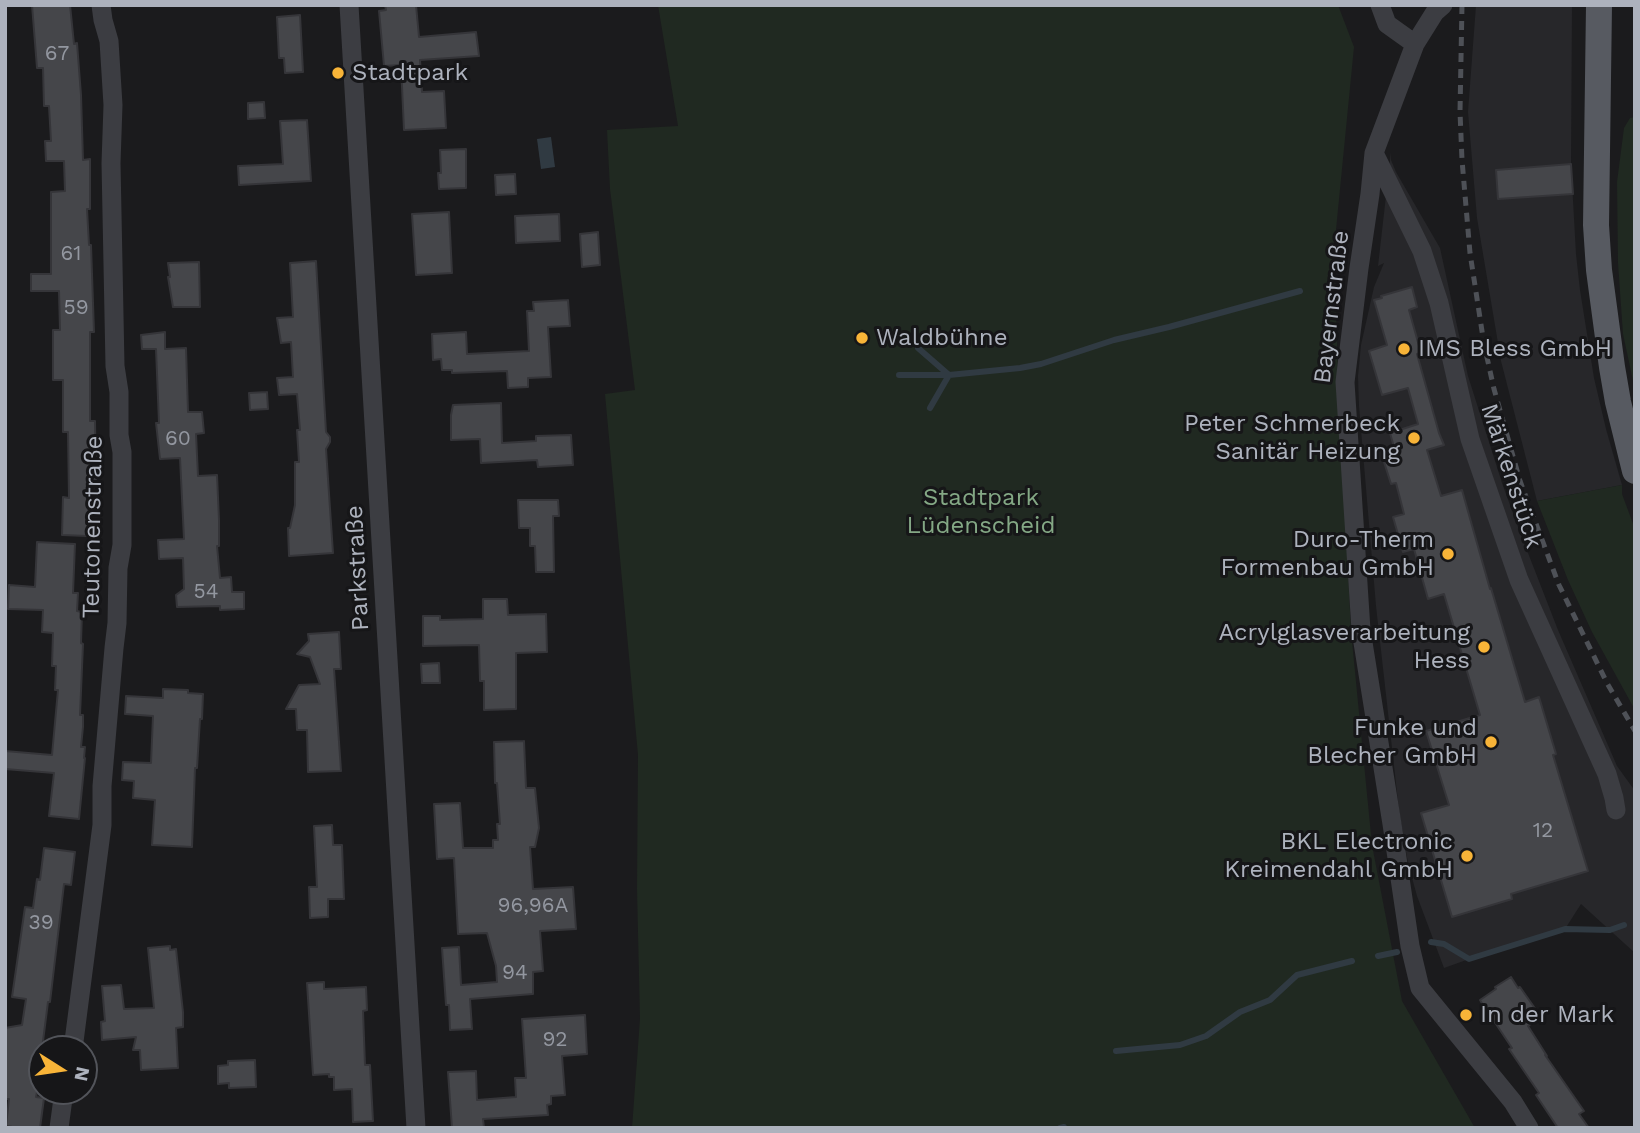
<!DOCTYPE html>
<meta charset="utf-8">
<style>
body{margin:0}
#map{position:relative;width:1640px;height:1133px;overflow:hidden;background:#1b1b1d;font-family:"Work Sans",sans-serif}
canvas{display:block}
.frame{position:absolute;inset:0;border:7px solid #adb2bd;pointer-events:none}
.north{position:absolute;left:28px;top:1035px;width:70px;height:70px;box-sizing:border-box;background:#161618;border:2px solid #52545a;border-radius:50%;rotate:102deg;font-size:19px;font-weight:700;line-height:28px;text-align:center;color:#adb2bd}
.north::after{content:'';display:block;margin:auto;width:24px;height:32px;background:#f8b438;clip-path:polygon(50% 0,100% 100%,50% 72%,0 100%)}
</style>
<div id="map">
<canvas width="1640" height="1133"></canvas>
<div class="frame"></div>
<div class="north">N</div>
</div>
<script>
const ctx = document.querySelector('canvas').getContext('2d');
ctx.lineJoin = 'round';
function fill(path, color) {
  ctx.fillStyle = color;
  ctx.fill(path, 'evenodd');
}
function poly(rows) {
  const path = new Path2D();
  for (const r of rows) {
    path.moveTo(r[0], r[1]);
    for (let i = 2; i < r.length; i += 2) path.lineTo(r[i], r[i + 1]);
  }
  return path;
}
function trace(path, color, width, dash) {
  ctx.strokeStyle = color;
  ctx.lineWidth = width;
  ctx.lineCap = dash ? 'butt' : 'round';
  ctx.setLineDash(dash || []);
  ctx.stroke(path);
}
function drawText(font, color, halo, rows, align = 'center') {
  ctx.font = font + ' "Work Sans",sans-serif';
  ctx.lineWidth = 6;
  ctx.setLineDash([]);
  ctx.textBaseline = 'middle';
  ctx.strokeStyle = halo;
  ctx.fillStyle = color;
  for (const [text, x, y, turn = 0] of rows) {
    ctx.save();
    ctx.translate(x, y);
    ctx.rotate((+turn || 0) * Math.PI / 180);
    ctx.textAlign = isNaN(turn) ? turn : align;
    if (halo) ctx.strokeText(text, 0, 0);
    ctx.fillText(text, 0, 0);
    ctx.restore();
  }
}
const built = poly([
 [1476,5,1572,5,1571,164,1576,254,1580,290,1594,378,1606,429,1622,485,1537,501,1501,361,1477,218,1468,112],
 [1391,152,1391,160,1396,172,1440,248,1468,376,1502,483,1521,535,1558,630,1617,766,1635,791,1635,953,1581,904,1565,929,1497,949,1444,968,1417,896,1408,863,1399,810,1376,606,1359,406,1358,376,1361,345,1374,287,1384,263,1378,266]
]);
const green = poly([
 [658,5,1338,5,1354,47,1334,250,1338,375,1351,631,1372,845,1402,1001,1475,1128,632,1128,640,1019,637,889,638,755,605,394,635,390,610,189,607,130,678,126],
 [1635,117,1635,390,1623,334,1618,263,1617,182,1624,128,1630,118],
 [1622,485,1622,494,1635,529,1635,710,1592,632,1568,580,1537,501]
]);
const water = poly([
 [551,137,555,167,541,169,537,139]
]);
const stream = poly([
 [918,348,949,375,930,408],
 [899,375,949,375,1020,368,1041,364,1114,340,1169,327,1300,291],
 [1431,942,1444,944,1469,959,1565,929,1610,930,1624,925],
 [1378,956,1397,952],
 [1116,1051,1180,1045,1206,1036,1240,1012,1270,1000,1297,975,1352,961],
 [1060,1128,1064,1127]
]);
const building = poly([
 [32,5,70,5,74,44,77,43,81,95,83,160,90,159,90,209,87,209,89,245,91,245,94,332,90,332,90,421,95,421,96,479,90,480,87,536,62,535,63,497,69,498,68,432,63,432,63,380,53,380,53,330,60,330,59,291,31,291,31,274,51,274,51,192,65,191,64,161,46,161,45,141,51,141,49,106,44,106,43,68,37,68,32,5],
 [385,5,416,5,419,37,476,32,479,56,420,60,422,92,444,91,446,128,404,130,401,65,384,66,379,11,386,10,385,5],
 [300,15,303,72,285,73,284,58,279,58,277,17,300,15],
 [264,102,265,118,248,119,248,103,264,102],
 [307,120,311,181,239,185,238,166,283,164,280,121,307,120],
 [466,149,466,188,439,189,438,173,441,173,440,150,466,149],
 [1571,164,1573,194,1498,199,1496,170,1571,164],
 [515,174,516,194,496,195,495,175,515,174],
 [449,212,452,273,416,275,412,214,449,212],
 [559,214,560,241,516,243,515,216,559,214],
 [598,232,600,265,582,267,580,234,598,232],
 [316,261,326,432,330,437,330,442,326,449,333,553,289,556,288,528,290,528,295,505,295,462,299,462,297,430,300,430,297,394,279,395,277,378,293,377,291,342,281,343,277,318,293,317,290,263,316,261],
 [199,262,200,307,173,307,168,277,170,277,168,263,199,262],
 [1412,287,1417,307,1409,310,1421,353,1417,354,1439,433,1444,445,1427,450,1441,496,1462,490,1490,589,1491,588,1525,702,1539,697,1556,754,1553,755,1588,871,1511,894,1512,899,1452,917,1421,813,1449,805,1426,731,1480,715,1444,594,1428,599,1414,549,1403,552,1393,517,1404,514,1396,483,1391,484,1384,462,1397,458,1390,433,1418,424,1408,388,1382,395,1369,351,1387,345,1374,300,1382,298,1381,296,1412,287],
 [568,300,570,326,548,327,551,377,528,378,528,387,508,388,507,371,452,373,452,370,442,370,441,359,433,360,432,334,466,332,467,354,529,351,527,311,534,311,533,302,568,300],
 [165,332,165,349,186,348,188,412,202,412,204,433,196,434,198,476,217,475,219,520,219,546,217,546,220,578,231,577,232,592,244,592,244,609,220,610,220,606,177,607,176,595,184,589,183,558,159,559,158,540,184,539,180,458,160,459,156,423,159,423,156,349,142,349,141,335,165,332],
 [267,392,268,409,250,410,249,393,267,392],
 [501,403,502,443,536,441,536,436,571,435,573,465,538,467,537,460,481,463,480,439,451,440,451,415,453,405,501,403],
 [518,500,558,500,559,516,553,516,554,572,536,572,535,546,530,546,530,528,519,528,518,500],
 [37,542,75,544,73,593,78,593,77,611,82,612,81,643,83,644,80,715,83,715,83,727,81,747,85,747,84,758,85,758,79,819,49,816,54,773,5,769,5,751,52,755,58,690,55,690,56,666,52,666,53,633,42,632,43,610,8,609,9,585,35,587,37,542],
 [483,599,507,599,508,615,546,614,547,652,516,653,516,709,484,710,484,681,480,681,479,645,423,646,423,616,440,616,440,620,483,619,483,599],
 [339,632,341,669,334,669,341,771,308,772,307,730,297,730,296,709,286,709,299,685,320,684,310,657,297,654,309,641,308,634,339,632],
 [439,663,440,683,422,683,421,664,439,663],
 [163,689,188,690,188,693,203,694,202,719,200,719,197,768,195,768,192,847,152,845,155,800,133,798,134,781,122,780,123,762,151,763,153,716,125,714,126,696,163,698,163,689],
 [524,741,526,788,535,788,539,828,535,847,530,847,533,889,573,887,576,929,540,931,543,971,533,972,533,994,470,999,472,1029,450,1030,449,1005,446,1005,442,948,459,947,461,985,497,982,496,966,487,933,458,934,454,858,437,859,434,804,460,803,463,848,493,848,493,840,498,840,497,824,500,824,497,783,495,783,494,742,524,741],
 [332,825,333,845,342,845,344,899,328,899,328,917,310,918,309,887,317,887,314,826,332,825],
 [44,848,75,852,71,885,64,884,50,1002,48,1002,42,1049,42,1075,40,1078,36,1097,44,1098,40,1128,19,1128,6,1126,9,1099,5,1099,5,1028,22,1025,26,999,12,997,25,907,33,908,37,879,40,880,44,848],
 [170,946,170,950,176,949,183,1012,183,1027,176,1028,178,1068,141,1070,140,1050,133,1050,136,1037,102,1040,101,1022,105,1021,102,986,121,985,124,1009,154,1008,148,948,170,946],
 [1511,977,1518,988,1520,987,1541,1017,1528,1026,1547,1056,1545,1055,1584,1111,1579,1114,1589,1128,1558,1128,1536,1095,1539,1093,1509,1049,1512,1048,1494,1021,1491,1021,1484,1011,1486,1010,1480,1000,1496,989,1495,987,1511,977],
 [324,982,324,989,366,987,367,1010,363,1011,365,1065,370,1065,373,1121,353,1122,352,1089,334,1090,334,1077,329,1077,329,1074,313,1075,307,983,324,982],
 [585,1015,587,1054,562,1056,565,1095,551,1096,551,1104,547,1105,548,1115,483,1119,484,1128,452,1128,448,1072,476,1071,477,1100,516,1097,515,1078,526,1078,522,1019,585,1015],
 [255,1060,256,1087,229,1088,229,1083,218,1084,218,1066,228,1065,228,1061,255,1060]
]);
const minor = poly([
 [349,5,416,1128],
 [1380,5,1387,24,1415,44],
 [1443,5,1435,12,1415,44,1374,153,1370,194,1359,268,1345,382,1361,630,1392,824,1410,946,1420,988,1513,1102,1529,1128],
 [1374,153,1422,251,1439,303,1470,439,1519,580,1607,774,1614,798,1616,810],
 [73,1049,102,825,102,786,114,648,117,623,118,568,122,545,122,452,119,435,119,392,115,366,111,163,113,105,109,41,103,20,101,5],
 [59,1128,64,1091]
]);
const major = poly([
 [1599,5,1596,225,1599,270,1612,367,1618,402,1635,471]
]);
const rail = poly([
 [1462,5,1460,112,1462,160,1470,253,1484,344,1494,389,1520,481,1559,585,1607,683,1635,731]
]);
const markers = [
 [338,73,7,"#f8b438"],
 [862,338,7,"#f8b438"],
 [1404,349,7,"#f8b438"],
 [1414,438,7,"#f8b438"],
 [1448,554,7,"#f8b438"],
 [1484,647,7,"#f8b438"],
 [1491,742,7,"#f8b438"],
 [1467,856,7,"#f8b438"],
 [1466,1015,7,"#f8b438"]
];
const numberNames = [
 ["67",57,54],
 ["61",71,254],
 ["59",76,308],
 ["60",178,439],
 ["54",206,592],
 ["12",1543,831],
 ["96,96A",533,906],
 ["39",41,923],
 ["94",515,973],
 ["92",555,1040]
];
const poiNames = [
 ["Stadtpark",352,73,"left"],
 ["Waldbühne",876,338,"left"],
 ["IMS Bless GmbH",1418,349,"left"],
 ["Peter Schmerbeck",1400,424],
 ["Sanitär Heizung",1400,452],
 ["Duro-Therm",1434,540],
 ["Formenbau GmbH",1434,568],
 ["Acrylglasverarbeitung",1470,633],
 ["Hess",1470,661],
 ["Funke und",1477,728],
 ["Blecher GmbH",1477,756],
 ["BKL Electronic",1453,842],
 ["Kreimendahl GmbH",1453,870],
 ["In der Mark",1480,1015,"left"]
];
const streetNames = [
 ["Bayernstraße",1332,307,-83],
 ["Märkenstück",1511,476,72],
 ["Teutonenstraße",93,527,-89],
 ["Parkstraße",358,568,-93]
];
const parkNames = [
 ["Stadtpark",981,498],
 ["Lüdenscheid",981,526]
];
fill(built, '#27272a');
fill(green, '#202921');
fill(water, '#303a42');
trace(stream, '#303a42', 6);
fill(building, '#45464a');
trace(building, '#353539', 2);
trace(minor, '#3c3d42', 19);
trace(major, '#575a61', 26);
trace(rail, '#4e5157', 5, [9, 7]);
for (const [x, y, r, color] of markers) {
  const dot = new Path2D();
  dot.arc(x, y, r, 0, 2 * Math.PI);
  ctx.fillStyle = color;
  ctx.fill(dot);
  trace(dot, '#161618', 2.5);
}
drawText('21px', '#9397a0', null, numberNames);
drawText('24px', '#adb2bd', '#161618', poiNames, 'right');
drawText('24px', '#adb2bd', '#161618', streetNames);
drawText('24px', '#84a885', '#161618', parkNames);
</script>
